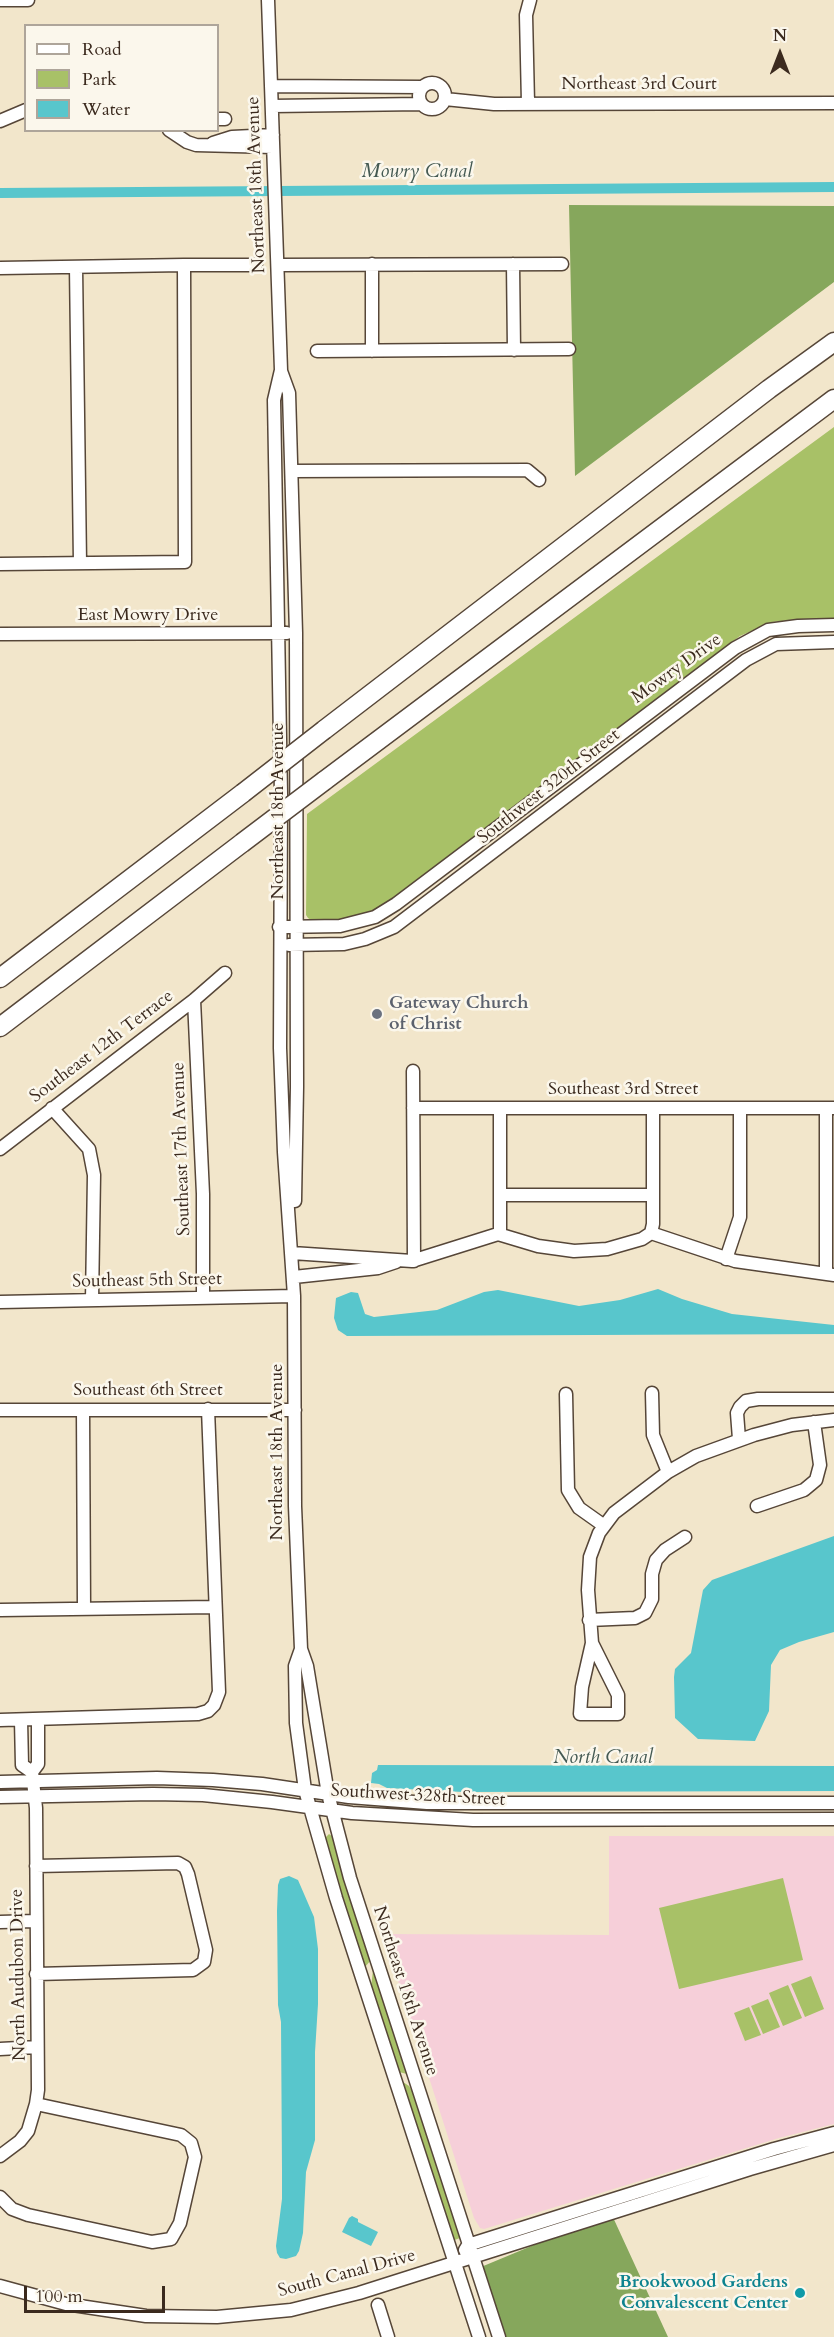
<!DOCTYPE html>
<style>
body{margin:0}
#map{position:relative;width:834px;height:2337px;overflow:hidden;background:#f2e6cb;font-family:Cardo,serif}
canvas{display:block}
.legend{position:absolute;left:24px;top:24px;width:195px;height:108px;box-sizing:border-box;background:#fbf7ec;border:2px solid #aea59a;margin:0;padding:8px 10px;list-style:none;font-size:18px;color:#3b2a1e}
.legend li{display:flex;align-items:center;gap:12px;height:30px}
.legend b{width:30px;border:2px solid #aea59a}
.north{position:absolute;left:750px;top:24px;width:60px;height:60px;-webkit-text-stroke:4px #fbf7ec;paint-order:stroke;rotate:0deg;font-size:16px;font-weight:700;line-height:24px;text-align:center;color:#3b2a1e}
.north::after{content:'';display:block;margin:auto;width:21px;height:27px;background:#3b2a1e;clip-path:polygon(50% 0,100% 100%,50% 72%,0 100%)}
.scale{position:absolute;left:24px;top:2286px;width:141px;height:27px;box-sizing:border-box;border:3px solid #3b2a1e;border-top:0;padding-left:8px;font-size:18px;line-height:21px;white-space:nowrap;color:#3b2a1e;-webkit-text-stroke:4px #fbf7ec;paint-order:stroke}
</style>
<div id="map">
<canvas width="834" height="2337"></canvas>
<ul class="legend">
<li><b style="height:8px;background:#fff"></b>Road</li>
<li><b style="height:16px;background:#a8c167"></b>Park</li>
<li><b style="height:16px;background:#58c6cc"></b>Water</li>
</ul>
<div class="north">N</div>
<div class="scale">100 m</div>
</div>
<script>
const ctx = document.querySelector('canvas').getContext('2d');
ctx.lineJoin = 'round';
function fill(path, color) {
  ctx.fillStyle = color;
  ctx.fill(path, 'evenodd');
}
function poly(rows) {
  const path = new Path2D();
  for (const r of rows) {
    if (r.length === 3) {
      path.moveTo(r[0] + r[2], r[1]);
      path.arc(r[0], r[1], r[2], 0, 2 * Math.PI);
      continue;
    }
    path.moveTo(r[0], r[1]);
    for (let i = 2; i < r.length; i += 2) path.lineTo(r[i], r[i + 1]);
  }
  return path;
}
function trace(path, color, width, dash) {
  ctx.strokeStyle = color;
  ctx.lineWidth = width;
  ctx.lineCap = dash ? 'butt' : 'round';
  ctx.setLineDash(dash || []);
  ctx.stroke(path);
}
function drawText(font, color, halo, rows, align = 'center') {
  ctx.font = font + ' Cardo,serif';
  ctx.lineWidth = 5;
  ctx.setLineDash([]);
  ctx.textBaseline = 'middle';
  ctx.strokeStyle = halo;
  ctx.fillStyle = color;
  for (const [text, x, y, turn = 0] of rows) {
    ctx.save();
    ctx.translate(x, y);
    ctx.rotate((+turn || 0) * Math.PI / 180);
    ctx.textAlign = isNaN(turn) ? turn : align;
    if (halo) ctx.strokeText(text, 0, 0);
    ctx.fillText(text, 0, 0);
    ctx.restore();
  }
}
const built = poly([
 [609,1836,834,1836,834,2124,779,2138,484,2229,480,2228,474,2218,383,1934,609,1935]
]);
const green = poly([
 [834,427,834,620,792,620,772,622,740,636,385,905,369,913,343,921,312,921,308,918,306,915,307,814],
 [329,1834,333,1837,371,1960,365,1967,327,1852,325,1838],
 [783,1878,803,1960,679,1989,659,1908],
 [373,1970,374,1971,407,2074,399,2072,371,1988],
 [811,1976,824,2009,805,2017,791,1984],
 [788,1985,802,2018,783,2026,769,1993],
 [768,1999,780,2027,763,2034,751,2006],
 [749,2007,761,2035,745,2041,734,2013],
 [403,2082,409,2086,414,2094,460,2238,452,2241]
]);
const forest = poly([
 [569,205,834,206,834,282,575,476],
 [611,2213,668,2337,506,2337,481,2267]
]);
const water = poly([
 [658,1289,682,1299,732,1314,834,1325,834,1334,352,1336,347,1336,338,1330,334,1318,336,1298,351,1292,358,1293,365,1314,374,1317,437,1310,484,1292,498,1290,579,1306,620,1300],
 [834,1536,834,1632,799,1642,780,1650,771,1665,769,1711,755,1741,698,1739,675,1718,674,1677,675,1669,691,1653,703,1590,712,1580],
 [378,1765,834,1766,834,1791,463,1792,387,1788,379,1784,371,1783,372,1773,377,1770],
 [289,1876,298,1880,314,1917,318,1949,318,2004,315,2052,315,2140,306,2172,303,2233,299,2251,296,2256,286,2259,280,2258,277,2253,276,2246,282,2199,282,2170,281,2022,278,2005,277,1911,278,1885,280,1879],
 [352,2216,358,2219,358,2222,378,2232,371,2246,342,2232,349,2218]
]);
const canal = poly([
 [0,193,834,187]
]);
const minor = poly([
 [0,0,28,0],
 [268,0,281,370,274,400,281,795,280,1048,284,1152,294,1296,295,1506,301,1649,307,1666,328,1794,350,1878,499,2337],
 [432,96,13],
 [271,86,422,87],
 [445,99,494,104,834,103],
 [528,103,526,15,530,0],
 [272,106,421,104],
 [218,119,225,119],
 [0,121,26,110],
 [169,130,187,142,196,145,273,147],
 [213,143,232,137,273,135],
 [372,264,372,351],
 [513,264,514,350],
 [184,265,256,265],
 [279,265,562,264],
 [76,267,80,563],
 [0,268,184,265,185,562,0,564],
 [317,351,569,349],
 [281,371,289,393,296,633,297,1087,295,1201],
 [292,471,527,470,539,480],
 [0,634,287,633],
 [279,927,340,926,375,917,396,904,735,648,768,630,798,626,834,625],
 [289,945,344,944,365,939,394,927,746,660,776,644,834,642],
 [194,1000,203,1194,203,1297],
 [413,1071,414,1261],
 [52,1108,89,1149,94,1175,92,1300],
 [413,1108,834,1108],
 [500,1108,500,1234],
 [0,1149,194,1000,225,973],
 [500,1195,653,1195],
 [651,1233,735,1261,834,1275],
 [651,1233,653,1224,653,1108],
 [292,1253,412,1261,498,1234,538,1246,574,1251,607,1249,642,1239,651,1233],
 [726,1259,740,1217,740,1108],
 [826,1274,826,1108],
 [294,1277,378,1268,396,1262],
 [0,1302,294,1296],
 [652,1393,653,1435,668,1472],
 [566,1394,568,1490,579,1508,603,1525],
 [0,1410,295,1410],
 [83,1410,84,1608],
 [739,1439,737,1413,740,1407,746,1401,758,1399,834,1399],
 [757,1506,804,1490,816,1480,820,1465,814,1422],
 [0,1610,214,1607],
 [589,1620,635,1618,645,1613,652,1599,652,1574,656,1560,665,1550,685,1537],
 [592,1643,618,1695,618,1714,580,1714,582,1687,592,1643,588,1590,590,1557,599,1533,614,1513,668,1472,696,1456,754,1435,792,1425,834,1420],
 [301,1649,295,1666,296,1723,305,1790,336,1898,479,2337],
 [0,1720,198,1714,208,1711,214,1705,219,1692,208,1409],
 [32,1772,38,1764,38,1719],
 [0,1782,157,1778,213,1780,262,1784,349,1797,427,1803,834,1803],
 [0,1797,153,1794,203,1795,272,1802,352,1813,473,1820,834,1819],
 [36,1866,178,1863,185,1867,188,1874,206,1950,204,1962,193,1970,36,1974],
 [0,1922,35,1921],
 [0,2049,37,2047],
 [0,2156,20,2141,28,2131,36,2104,38,2090,36,1808,32,1772,22,1765,21,1720],
 [0,2197,12,2209,28,2215,152,2242,171,2239,180,2223,195,2157,191,2143,181,2135,36,2104],
 [465,2250,468,2245,595,2205,774,2149,834,2133],
 [0,2286,66,2304,146,2316,217,2317,291,2310,359,2293,750,2169,834,2145],
 [378,2305,388,2337]
]);
const highway = poly([
 [324,730,769,389,834,342],
 [324,781,834,399],
 [0,978,243,793],
 [0,1027,242,843]
]);
const highwayBridge = poly([
 [243,793,324,730],
 [242,843,324,781]
]);
const markers = [
 [377,1014,6,"#6b7280"],
 [800,2293,6,"#0f9aa8"]
];
const streetNames = [
 ["Northeast 3rd Court",639,85],
 ["Northeast 18th Avenue",257,185,-92],
 ["East Mowry Drive",148,616],
 ["Mowry Drive",677,669,-36],
 ["Southwest 320th Street",549,787,-38],
 ["Northeast 18th Avenue",279,811,-90],
 ["Southeast 12th Terrace",102,1047,-37],
 ["Southeast 3rd Street",623,1090],
 ["Southeast 17th Avenue",182,1149,-92],
 ["Southeast 5th Street",147,1281,-1],
 ["Southeast 6th Street",148,1391],
 ["Northeast 18th Avenue",278,1452,-90],
 ["Southwest 328th Street",418,1796,3],
 ["North Audubon Drive",19,1975,-91],
 ["Northeast 18th Avenue",405,1991,72],
 ["South Canal Drive",347,2274,-15]
];
const worshipNames = [
 ["Gateway Church",389,1004],
 ["of Christ",389,1025]
];
const cultureNames = [
 ["Brookwood Gardens",788,2283],
 ["Convalescent Center",788,2304]
];
const waterNames = [
 ["Mowry Canal",417,172],
 ["North Canal",603,1758]
];
fill(built, '#f6cfd9');
fill(green, '#a8c167');
fill(forest, '#86a75c');
fill(water, '#58c6cc');
trace(canal, '#58c6cc', 10);
trace(minor, '#564638', 15);
trace(highway, '#564638', 21);
trace(minor, '#fff', 12);
trace(highway, '#fff', 18);
trace(highwayBridge, '#564638', 21, []);
trace(highwayBridge, '#fff', 18);
for (const [x, y, r, color] of markers) {
  const dot = new Path2D();
  dot.arc(x, y, r, 0, 2 * Math.PI);
  ctx.fillStyle = color;
  ctx.fill(dot);
  trace(dot, '#fbf7ec', 2);
}
drawText('18px', '#3b2a1e', '#fbf7ec', streetNames);
drawText('bold 18px', '#5b616d', '#fbf7ec', worshipNames, 'left');
drawText('bold 18px', '#0d838f', '#fbf7ec', cultureNames, 'right');
drawText('italic 20px', '#445952', '#fbf7ec', waterNames);
</script>
